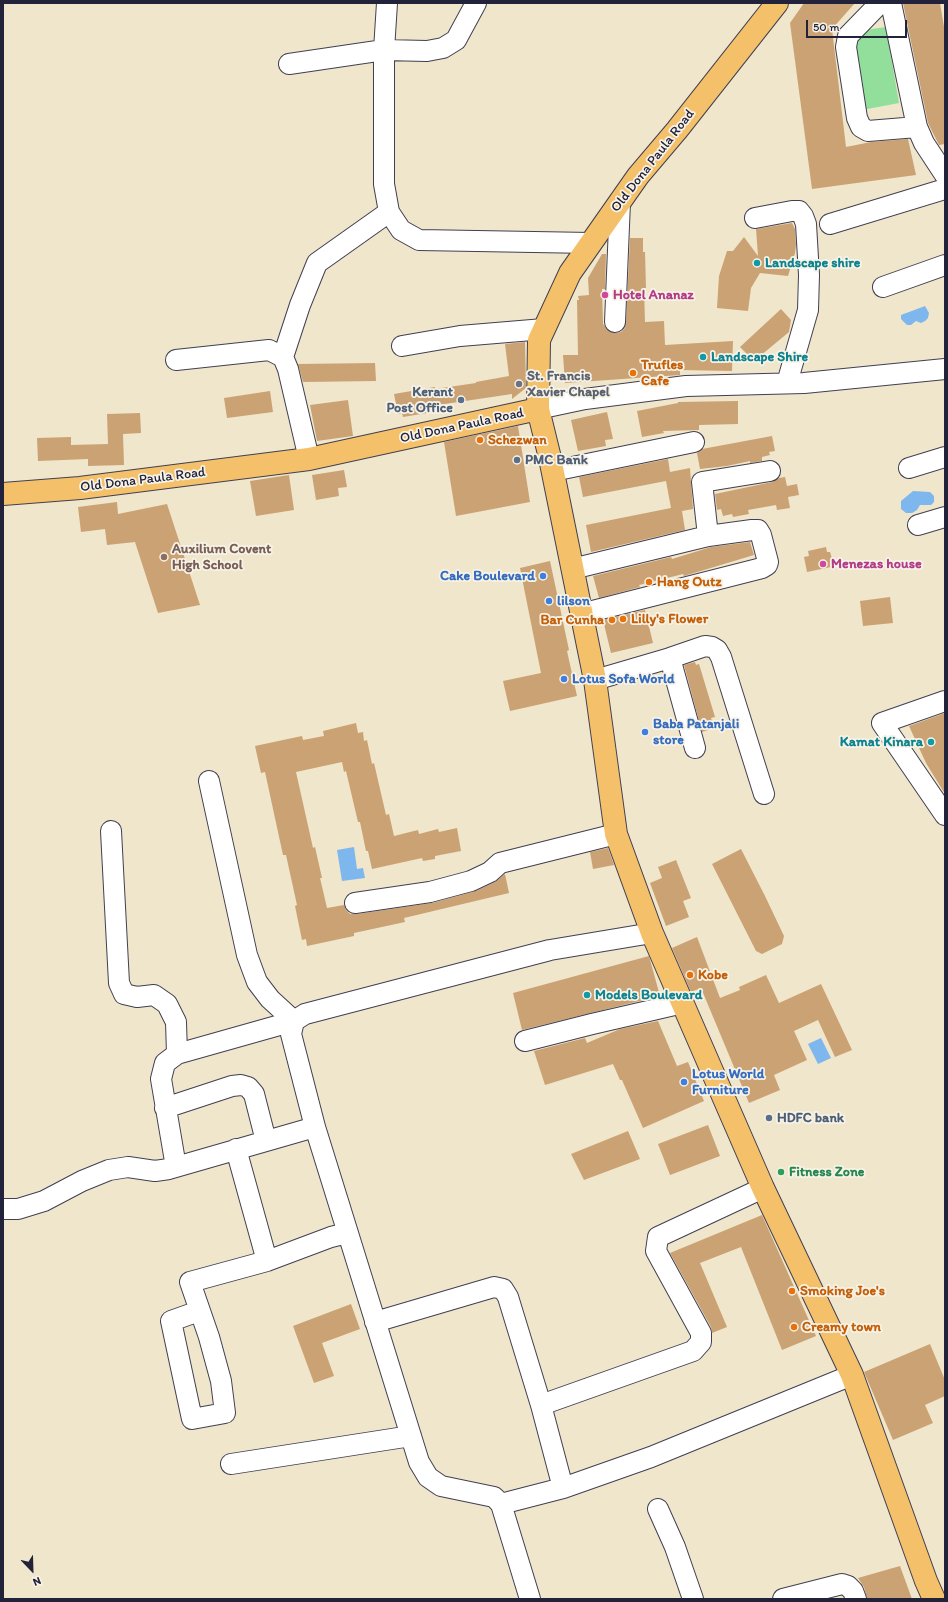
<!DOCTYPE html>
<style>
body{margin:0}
#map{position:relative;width:948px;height:1602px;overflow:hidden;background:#efe6cb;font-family:Itim,sans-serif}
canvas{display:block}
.frame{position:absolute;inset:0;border:4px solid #22223b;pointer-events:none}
.north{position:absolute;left:12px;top:1550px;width:40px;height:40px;-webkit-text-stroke:3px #f7f3e8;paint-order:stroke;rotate:157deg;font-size:11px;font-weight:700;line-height:16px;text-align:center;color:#22223b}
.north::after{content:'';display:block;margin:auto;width:14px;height:18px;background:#22223b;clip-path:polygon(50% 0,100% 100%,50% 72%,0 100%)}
.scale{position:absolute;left:806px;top:20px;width:101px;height:18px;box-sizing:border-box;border:2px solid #22223b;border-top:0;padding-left:5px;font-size:12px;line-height:14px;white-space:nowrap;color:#22223b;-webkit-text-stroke:3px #f7f3e8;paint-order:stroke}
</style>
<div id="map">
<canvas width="948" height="1602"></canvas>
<div class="frame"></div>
<div class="north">N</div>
<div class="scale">50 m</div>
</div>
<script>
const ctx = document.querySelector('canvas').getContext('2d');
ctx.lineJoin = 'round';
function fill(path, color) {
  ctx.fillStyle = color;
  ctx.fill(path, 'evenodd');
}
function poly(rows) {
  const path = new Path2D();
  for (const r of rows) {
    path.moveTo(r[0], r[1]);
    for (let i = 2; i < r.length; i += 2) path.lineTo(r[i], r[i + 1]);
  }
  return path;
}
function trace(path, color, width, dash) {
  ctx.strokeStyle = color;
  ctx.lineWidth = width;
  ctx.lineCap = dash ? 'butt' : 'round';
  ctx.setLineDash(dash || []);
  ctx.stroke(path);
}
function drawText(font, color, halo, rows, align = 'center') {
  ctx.font = font + ' Itim,sans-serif';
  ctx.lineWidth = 3.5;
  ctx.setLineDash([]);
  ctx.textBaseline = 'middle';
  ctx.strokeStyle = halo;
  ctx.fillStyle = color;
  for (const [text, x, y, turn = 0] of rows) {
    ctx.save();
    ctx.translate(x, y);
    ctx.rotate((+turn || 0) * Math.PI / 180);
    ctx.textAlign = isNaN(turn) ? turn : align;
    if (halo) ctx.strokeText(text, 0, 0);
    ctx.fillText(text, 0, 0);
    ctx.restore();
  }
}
const green = poly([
 [886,27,899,103,862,110,850,42,858,31]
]);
const water = poly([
 [925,306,929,313,928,318,925,321,921,323,916,321,911,325,907,325,901,319,901,315],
 [913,491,930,492,934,496,934,502,931,505,920,505,917,510,912,513,906,513,901,509,901,501],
 [354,847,357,869,363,868,365,878,342,881,337,850],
 [821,1038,831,1058,818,1064,808,1044]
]);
const building = poly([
 [804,3,855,3,832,29,846,147,871,142,908,139,916,175,812,189,790,23],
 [903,3,940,3,945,33,945,144,939,145,928,123],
 [792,223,795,229,796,245,795,253,788,276,760,273,751,288,748,311,717,308,719,276,727,251,733,251,744,237,758,256,756,229],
 [630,238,643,238,643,252,645,252,646,288,644,288,645,322,664,321,665,345,733,341,732,371,680,370,680,375,565,383,563,355,578,355,577,300,579,300,578,296,589,295,588,278,602,254,606,254,605,289,602,289,603,324,609,331,614,333,621,332,625,328,626,322],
 [781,309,791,320,789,332,754,361,740,347],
 [525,342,526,388,512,399,512,394,438,405,439,407,432,408,433,412,403,417,402,413,398,414,394,394,435,387,435,389,476,383,476,382,509,376,505,344],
 [375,363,376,381,303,382,298,364],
 [270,391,273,412,227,418,224,398],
 [348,400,353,436,317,441,310,405],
 [738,401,738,424,699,425,699,430,663,431,664,433,642,437,637,411,678,403,678,402],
 [607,412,613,439,605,440,606,446,578,451,571,420],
 [140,413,141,433,123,434,124,465,88,466,88,459,38,461,37,438,71,437,71,445,108,444,107,414],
 [518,426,530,502,456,516,444,442],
 [772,436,775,451,769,452,770,455,762,457,762,461,750,463,750,461,727,466,700,469,697,453,702,449],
 [668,459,670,472,690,468,693,509,682,511,685,530,591,552,586,525,671,508,666,481,583,497,579,477],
 [344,470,347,487,338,488,339,496,316,500,312,475],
 [289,475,294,510,256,516,250,481],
 [785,477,787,486,797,484,799,495,788,497,790,508,777,510,776,505,748,510,749,514,733,517,732,514,723,516,721,509,717,510,715,494,772,482,779,478],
 [117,502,118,514,167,504,200,605,158,613,135,542,107,545,105,529,81,532,78,507],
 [750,542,754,555,684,576,683,574,639,585,640,587,599,598,593,576,671,557,672,559,711,547],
 [826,547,827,552,830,552,833,562,830,562,831,567,807,572,804,557,809,556,808,551],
 [550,561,569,650,567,651,577,696,510,711,503,681,541,673,520,568],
 [890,597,893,623,863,626,860,601],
 [645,610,653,643,611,653,603,620],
 [695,662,696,665,699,664,715,717,711,718,714,728,702,732,684,665],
 [945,713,945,794,926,763,909,726],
 [356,723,358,733,363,732,364,741,367,740,372,764,374,763,386,815,389,814,394,836,418,830,419,834,438,829,439,832,457,828,461,851,435,856,435,859,423,861,422,858,372,869,368,851,366,851,360,822,358,822,346,771,344,772,342,762,296,772,313,848,315,847,322,878,320,878,327,908,344,905,346,910,350,914,357,914,432,903,476,891,495,882,505,874,509,893,404,918,405,922,354,933,354,936,307,946,306,939,302,940,295,906,297,905,286,855,283,855,265,772,261,773,255,746,302,736,303,740,324,736,323,731],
 [608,848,614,865,593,869,590,852],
 [741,849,765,896,784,936,782,944,762,954,756,951,712,864],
 [676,860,691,898,683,901,689,917,666,926,650,883,662,878,658,867],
 [697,937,720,998,740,990,739,987,766,975,779,1003,821,984,852,1050,835,1057,818,1020,794,1031,807,1060,774,1075,780,1090,749,1103,701,988,691,992,672,948],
 [649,956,660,996,522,1030,513,993],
 [658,1021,677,1066,688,1062,704,1101,643,1128,622,1080,620,1080,613,1064,545,1085,534,1051,585,1038,587,1043,620,1029],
 [708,1125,720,1156,670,1175,658,1144],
 [628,1131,640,1159,584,1180,571,1154],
 [762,1215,816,1336,782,1350,741,1247,700,1263,727,1327,712,1333,711,1327,670,1253],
 [351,1304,360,1329,322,1343,334,1376,314,1383,293,1326],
 [930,1344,945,1380,945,1396,925,1405,933,1423,893,1440,864,1372],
 [900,1566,912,1599,867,1599,864,1587,858,1578]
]);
const minor = poly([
 [387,3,384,50,427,51,443,48,456,40,476,3],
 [880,3,848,36,846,47,857,118,861,127,868,131,917,127],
 [891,3,917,127,924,143,945,175],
 [289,64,384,50,384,184,389,212,401,230,419,240,591,243],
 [755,218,792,211,799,211,803,216,806,224,809,275,808,310,787,383],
 [830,224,945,189],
 [883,287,945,265],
 [615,322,620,202],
 [402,346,460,336,544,329],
 [283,357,300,305,317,263,389,212],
 [176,360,269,350,283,357,288,369,309,459],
 [538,409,585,399,686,386,804,383,945,369],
 [909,468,945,457],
 [553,471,694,442],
 [918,525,945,517],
 [572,569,708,536,702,482,770,471],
 [581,614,762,568,767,565,768,562,761,535,758,530,752,530,708,536],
 [670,658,705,646,712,647,717,650,721,657,764,794],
 [595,680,670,658,695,748],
 [945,701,882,723,945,815],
 [111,831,119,983,124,994,137,997,154,995,167,1004,176,1022,177,1054],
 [355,903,430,892,471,881,490,872,500,863,616,834],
 [525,1041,592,1024,683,1003],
 [165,1108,232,1086,241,1085,248,1087,254,1094,266,1141],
 [315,1127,419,1462,428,1477,441,1486,494,1497,501,1504,530,1599],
 [236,1149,267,1261],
 [176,1167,161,1079,165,1063,177,1054,294,1021,270,999,257,982,247,955,209,781],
 [3,1209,18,1209,44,1201,82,1181,109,1170,128,1167,155,1171,169,1169,315,1127,291,1034,294,1021,305,1014,550,950,652,933],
 [199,1311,171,1321,192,1419,225,1413,221,1381,209,1337,190,1282,267,1261,331,1237,347,1233],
 [375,1322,494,1287,503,1289,508,1297,541,1405,563,1488],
 [541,1405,693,1351,701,1342,701,1333,656,1251,658,1237,763,1188],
 [231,1464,411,1436],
 [501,1504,563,1488,651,1457,852,1375],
 [658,1509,675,1547,693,1599],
 [783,1599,842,1584,848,1586,853,1591,856,1599]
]);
const major = poly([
 [777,3,677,130,638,176,570,273,539,340,538,409,550,458,595,680,616,834,652,933,763,1188,852,1375,926,1581,934,1599],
 [3,494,80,488,309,459,538,409]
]);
const markers = [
 [757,263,4,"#0f9aa8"],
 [605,295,4,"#d1479c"],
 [703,357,4,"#0f9aa8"],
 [633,373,4,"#e8710a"],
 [519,384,4,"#6b7280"],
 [461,400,4,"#5c6f8a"],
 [480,440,4,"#e8710a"],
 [517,460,4,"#5c6f8a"],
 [164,557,4,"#8d6e63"],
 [823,564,4,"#d1479c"],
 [543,576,4,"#3f7fe0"],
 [649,582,4,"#e8710a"],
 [549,601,4,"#3f7fe0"],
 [623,619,4,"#e8710a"],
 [612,620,4,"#e8710a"],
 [564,679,4,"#3f7fe0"],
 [645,732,4,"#3f7fe0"],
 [931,742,4,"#0f9aa8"],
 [690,975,4,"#e8710a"],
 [587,995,4,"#0f9aa8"],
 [684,1082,4,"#3f7fe0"],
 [769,1118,4,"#5c6f8a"],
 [781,1172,4,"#2e9e5b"],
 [792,1291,4,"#e8710a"],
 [794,1327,4,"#e8710a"]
];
const streetNames = [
 ["Old Dona Paula Road",653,161,-52],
 ["Old Dona Paula Road",462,426,-12],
 ["Old Dona Paula Road",143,480,-7]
];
const cultureNames = [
 ["Landscape shire",765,263],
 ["Landscape Shire",711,357],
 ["Kamat Kinara",923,742,"right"],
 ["Models Boulevard",595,995]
];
const hotelNames = [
 ["Hotel Ananaz",613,295],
 ["Menezas house",831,564]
];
const foodNames = [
 ["Trufles",641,365],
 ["Cafe",641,381],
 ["Schezwan",488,440],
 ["Hang Outz",657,582],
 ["Lilly's Flower",631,619],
 ["Bar Cunha",604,620,"right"],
 ["Kobe",698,975],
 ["Smoking Joe's",800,1291],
 ["Creamy town",802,1327]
];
const worshipNames = [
 ["St. Francis",527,376],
 ["Xavier Chapel",527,392]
];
const serviceNames = [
 ["Kerant",453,392,"right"],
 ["Post Office",453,408,"right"],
 ["PMC Bank",525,460],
 ["HDFC bank",777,1118]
];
const educationNames = [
 ["Auxilium Covent",172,549],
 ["High School",172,565]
];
const shopNames = [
 ["Cake Boulevard",535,576,"right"],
 ["lilson",557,601],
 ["Lotus Sofa World",572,679],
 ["Baba Patanjali",653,724],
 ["store",653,740],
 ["Lotus World",692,1074],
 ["Furniture",692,1090]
];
const leisureNames = [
 ["Fitness Zone",789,1172]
];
fill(green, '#92df9c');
fill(water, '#7eb7ee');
fill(building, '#cba273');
trace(minor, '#413f51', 22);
trace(major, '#413f51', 24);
trace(minor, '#fff', 20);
trace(major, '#f4c16a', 22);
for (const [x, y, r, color] of markers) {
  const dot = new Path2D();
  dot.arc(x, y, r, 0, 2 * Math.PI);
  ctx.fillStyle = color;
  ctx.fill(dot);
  trace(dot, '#f7f3e8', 1.5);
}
drawText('14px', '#22223b', '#f7f3e8', streetNames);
drawText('bold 14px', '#0d838f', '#f7f3e8', cultureNames, 'left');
drawText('bold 14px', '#b23c85', '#f7f3e8', hotelNames, 'left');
drawText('bold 14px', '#c56008', '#f7f3e8', foodNames, 'left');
drawText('bold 14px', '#5b616d', '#f7f3e8', worshipNames, 'left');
drawText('bold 14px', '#4e5e75', '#f7f3e8', serviceNames, 'left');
drawText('bold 14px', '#785e54', '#f7f3e8', educationNames, 'left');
drawText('bold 14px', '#366cbe', '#f7f3e8', shopNames, 'left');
drawText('bold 14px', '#27864d', '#f7f3e8', leisureNames, 'left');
</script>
